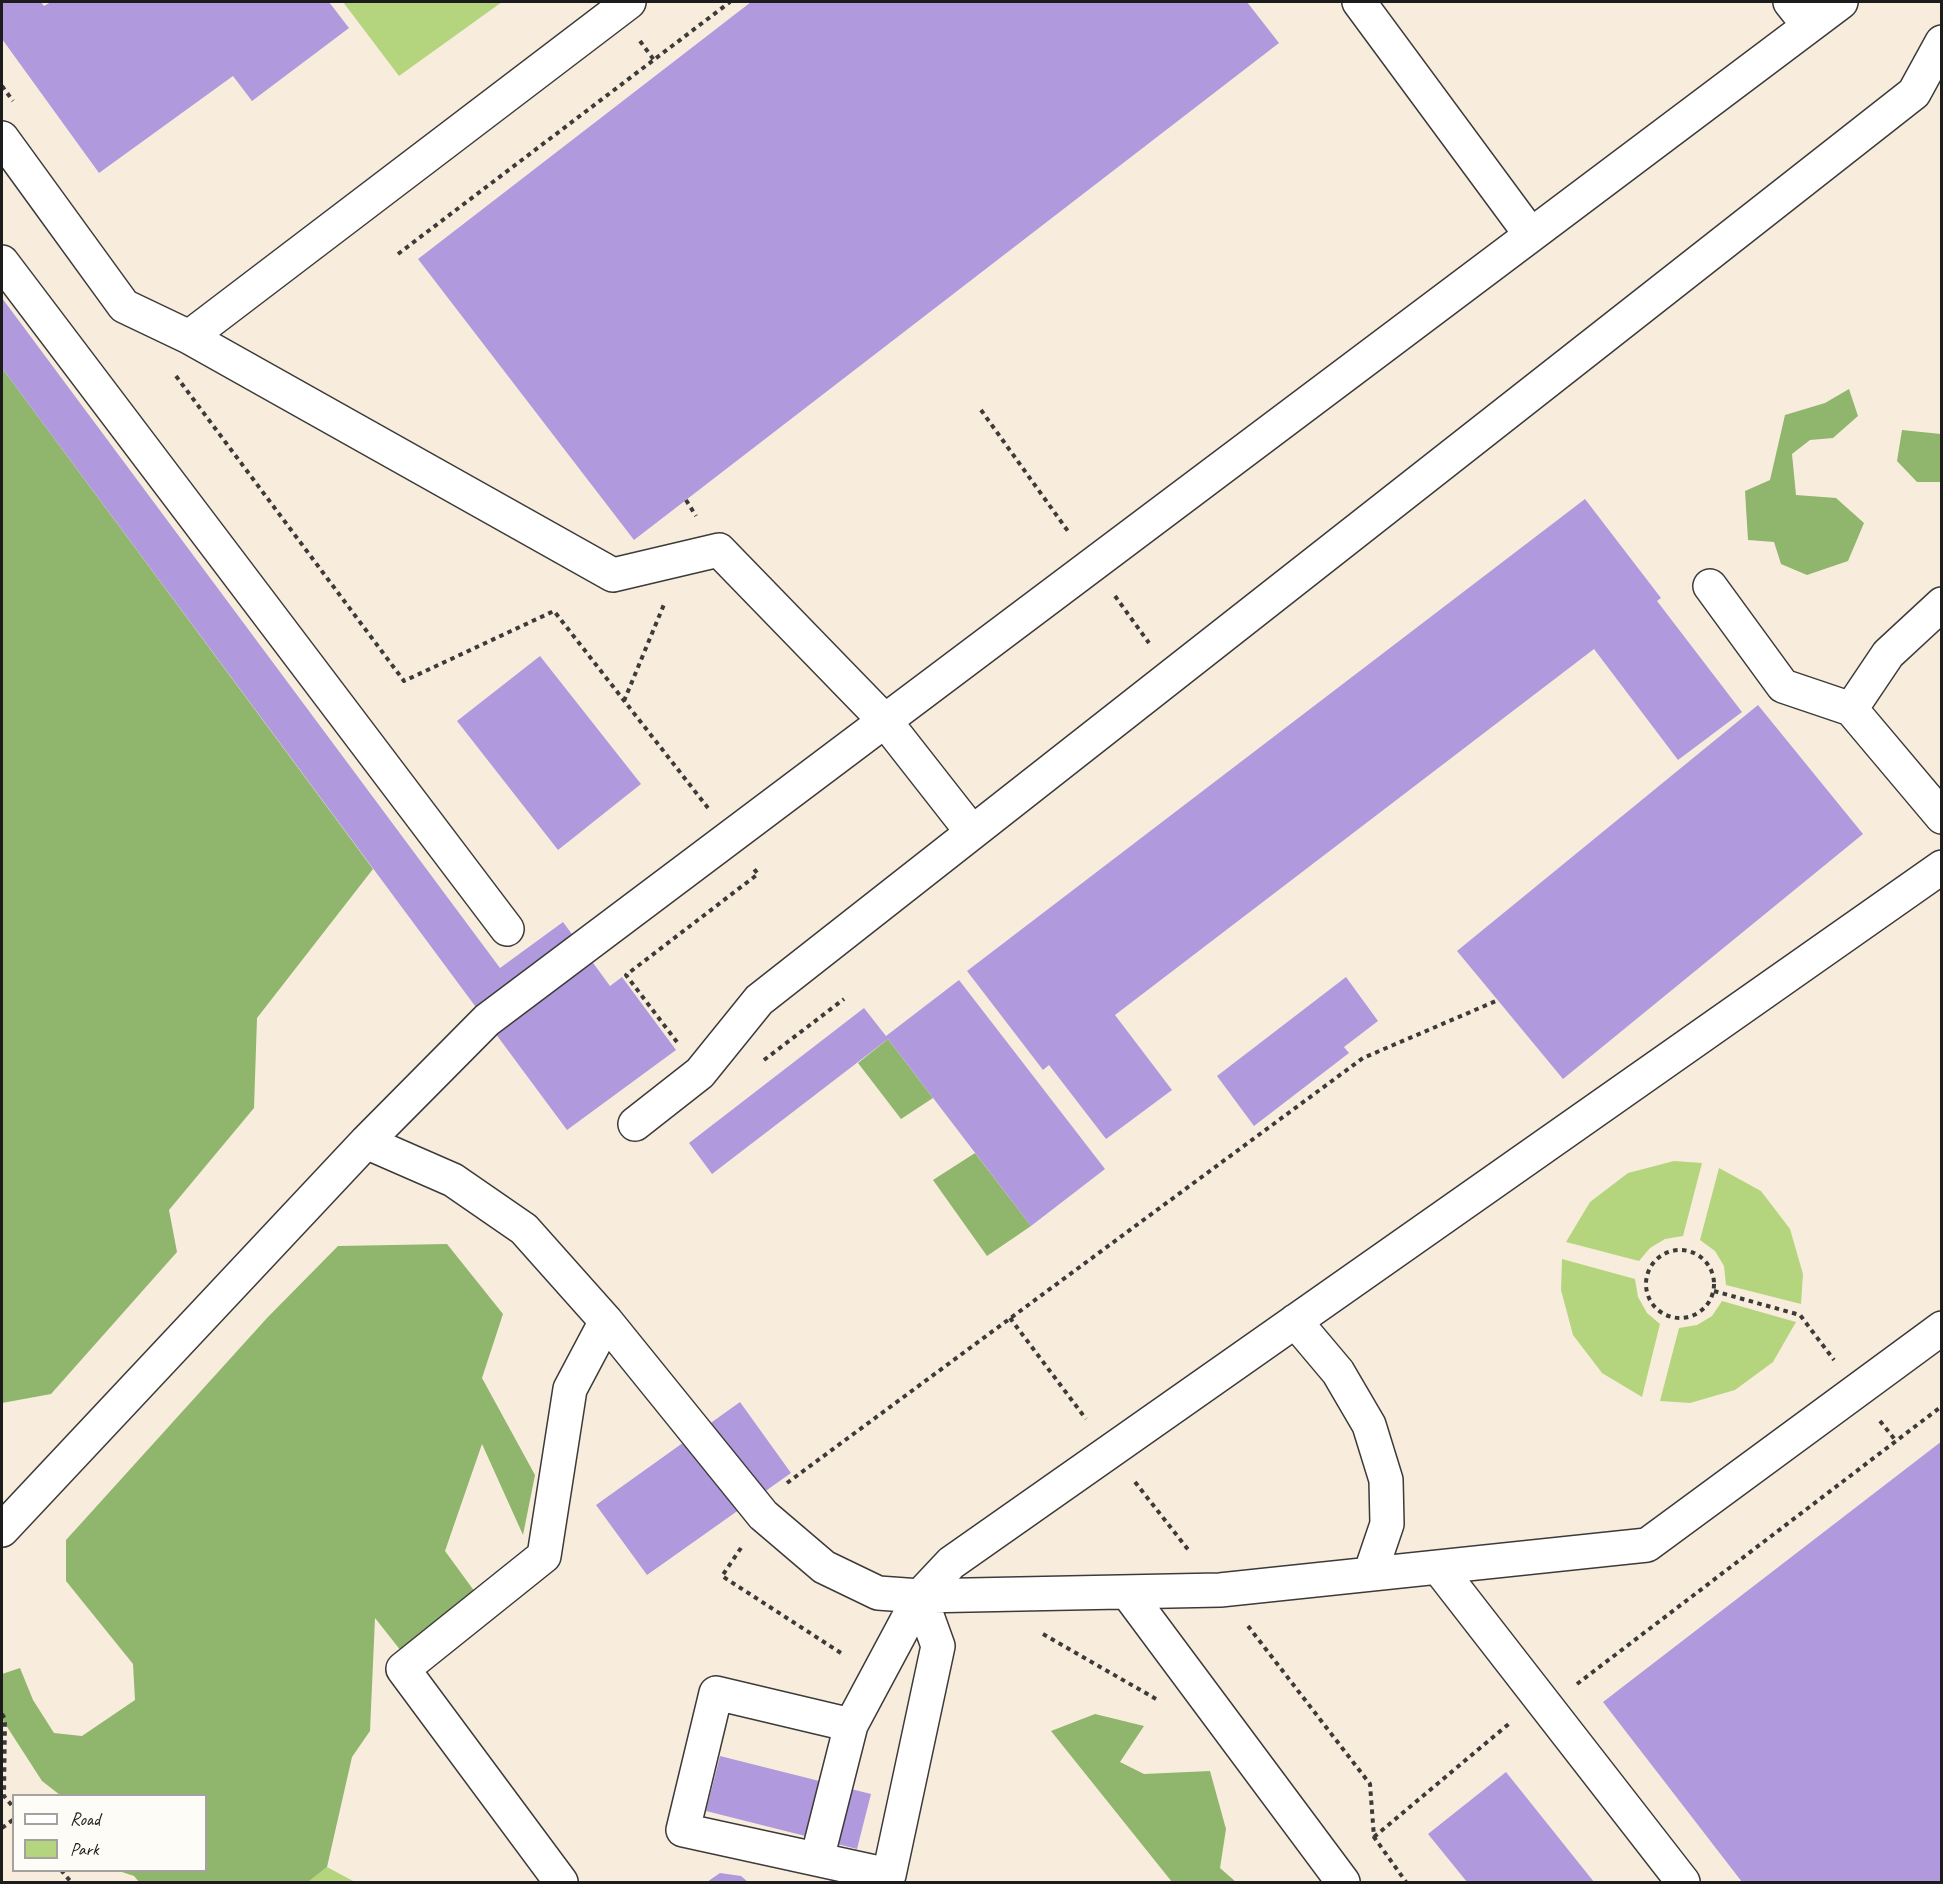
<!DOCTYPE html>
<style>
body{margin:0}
#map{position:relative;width:1943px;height:1884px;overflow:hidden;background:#f8eddd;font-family:Caveat,sans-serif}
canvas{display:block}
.frame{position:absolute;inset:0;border:3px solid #1c1c1c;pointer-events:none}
.legend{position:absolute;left:12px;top:1794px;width:195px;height:78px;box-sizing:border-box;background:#fdfcf7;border:2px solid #a3a29f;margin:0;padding:8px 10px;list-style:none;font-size:18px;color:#1c1c1c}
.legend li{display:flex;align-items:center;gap:12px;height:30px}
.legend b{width:30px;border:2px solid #a3a29f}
</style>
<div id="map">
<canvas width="1943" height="1884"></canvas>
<div class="frame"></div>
<ul class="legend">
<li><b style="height:8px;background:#fff"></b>Road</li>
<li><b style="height:16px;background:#b4d57d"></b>Park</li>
</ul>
</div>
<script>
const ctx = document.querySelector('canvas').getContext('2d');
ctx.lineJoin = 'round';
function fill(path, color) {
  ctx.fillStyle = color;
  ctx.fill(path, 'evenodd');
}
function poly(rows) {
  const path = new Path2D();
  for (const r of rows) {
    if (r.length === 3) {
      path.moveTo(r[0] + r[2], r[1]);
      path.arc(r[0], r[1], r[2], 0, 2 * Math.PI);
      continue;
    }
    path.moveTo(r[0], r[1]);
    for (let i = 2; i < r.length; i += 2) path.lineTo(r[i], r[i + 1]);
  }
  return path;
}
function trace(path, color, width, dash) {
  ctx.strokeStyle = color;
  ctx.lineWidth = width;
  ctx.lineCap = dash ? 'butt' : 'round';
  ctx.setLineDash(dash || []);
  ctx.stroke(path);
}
const green = poly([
 [343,2,502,2,399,76],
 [1674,1161,1702,1163,1683,1236,1665,1239,1650,1248,1639,1261,1566,1242,1590,1202,1628,1173],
 [1719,1168,1761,1191,1790,1229,1803,1274,1801,1304,1726,1285,1724,1266,1715,1251,1700,1240],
 [1562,1259,1635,1279,1638,1297,1647,1313,1660,1324,1642,1397,1602,1373,1573,1335,1561,1290],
 [1722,1301,1796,1322,1773,1362,1735,1390,1690,1403,1660,1401,1679,1328,1697,1325,1712,1316],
 [327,1867,355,1882,308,1882]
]);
const forest = poly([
 [2,368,373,869,257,1018,254,1108,169,1210,177,1252,51,1394,2,1403],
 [1849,389,1858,416,1833,438,1810,440,1792,454,1796,495,1836,498,1864,523,1848,561,1807,575,1781,564,1774,542,1748,540,1745,491,1770,480,1785,415,1825,403],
 [1902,430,1941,434,1941,482,1917,482,1897,461],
 [888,1039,933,1098,901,1119,858,1063],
 [975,1153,1031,1226,987,1256,933,1180],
 [447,1244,503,1314,482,1378,535,1475,523,1535,482,1444,445,1551,475,1592,405,1656,375,1618,370,1731,352,1757,327,1867,308,1882,139,1882,134,1876,119,1871,206,1870,206,1796,60,1795,42,1781,2,1719,2,1674,20,1668,33,1700,54,1733,82,1736,135,1700,133,1664,66,1581,66,1540,267,1318,338,1246],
 [1095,1714,1144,1726,1120,1762,1144,1774,1210,1771,1226,1829,1220,1868,1236,1882,1172,1882,1051,1731]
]);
const building = poly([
 [4,2,41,2,44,6,51,2,329,2,349,28,252,101,233,76,99,173,2,39,2,3],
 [751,2,1247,2,1279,43,634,540,418,259],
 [2,298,500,968,563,922,610,986,622,977,676,1050,567,1130,2,368],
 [1585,499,1661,598,1657,601,1742,712,1678,760,1594,649,1115,1015,1172,1090,1106,1139,1049,1065,1043,1070,967,971],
 [540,656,641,784,558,850,457,721],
 [1758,705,1863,834,1563,1079,1457,951],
 [1346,977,1378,1021,1344,1047,1349,1053,1254,1126,1217,1076],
 [959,980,1105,1169,1031,1226,888,1039,712,1174,689,1143,864,1008,886,1036],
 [740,1402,791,1473,647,1575,596,1505],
 [1942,1441,1942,1882,1742,1882,1603,1702],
 [720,1756,871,1794,857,1849,706,1811],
 [1506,1772,1594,1882,1467,1882,1428,1834],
 [720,1873,741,1876,748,1882,707,1882]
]);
const path = poly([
 [640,41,654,60],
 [2,86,13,101],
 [398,254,730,2],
 [176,376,404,681,554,611,708,808],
 [981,410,1070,534],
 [686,500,696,516],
 [1115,596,1149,643],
 [624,701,665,602],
 [677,1042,626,975,758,874,754,869],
 [764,1060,844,999],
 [1680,1284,34],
 [1714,1291,1800,1315,1834,1360],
 [1010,1318,1086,1419],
 [1880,1421,1896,1441],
 [1135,1482,1190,1552],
 [787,1483,1363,1058,1496,1001],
 [741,1548,722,1576,844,1655],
 [1248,1626,1370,1784,1374,1837,1406,1882],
 [1043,1634,1156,1699],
 [1577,1684,1942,1406],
 [2,1714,5,1719,4,1796,14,1808],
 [2,1828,14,1819],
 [1374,1837,1511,1722],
 [61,1870,71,1882]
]);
const minor = poly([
 [1359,2,1531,235],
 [1790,2,1809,26],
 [2,138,124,306,189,337,613,575,719,550,885,721,972,832],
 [2,262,507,929],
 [189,337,629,2],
 [1710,586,1783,686,1851,709,1942,817],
 [1851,709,1888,654,1942,604],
 [635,1124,700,1073,759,1000,1914,93,1942,42],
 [366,1142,453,1180,524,1229,606,1321,763,1515,824,1567,878,1593,920,1596,1220,1590,1647,1545,1942,1328],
 [1295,1321,1338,1372,1369,1425,1386,1480,1387,1524,1370,1574],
 [2,1530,366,1142,487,1020,1841,2],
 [1438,1567,1683,1882],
 [1127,1592,1343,1882],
 [920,1596,951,1563,1942,867],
 [817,1859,851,1725,920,1596,938,1646,889,1875,683,1830,716,1693,851,1725],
 [561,1882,403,1669,544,1556,570,1389,606,1321]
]);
fill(green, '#b4d57d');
fill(forest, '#8fb66c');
fill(building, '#b199de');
trace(minor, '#3d3b39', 36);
trace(path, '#3d3b39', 4, [4.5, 4.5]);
trace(minor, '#fff', 33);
</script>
